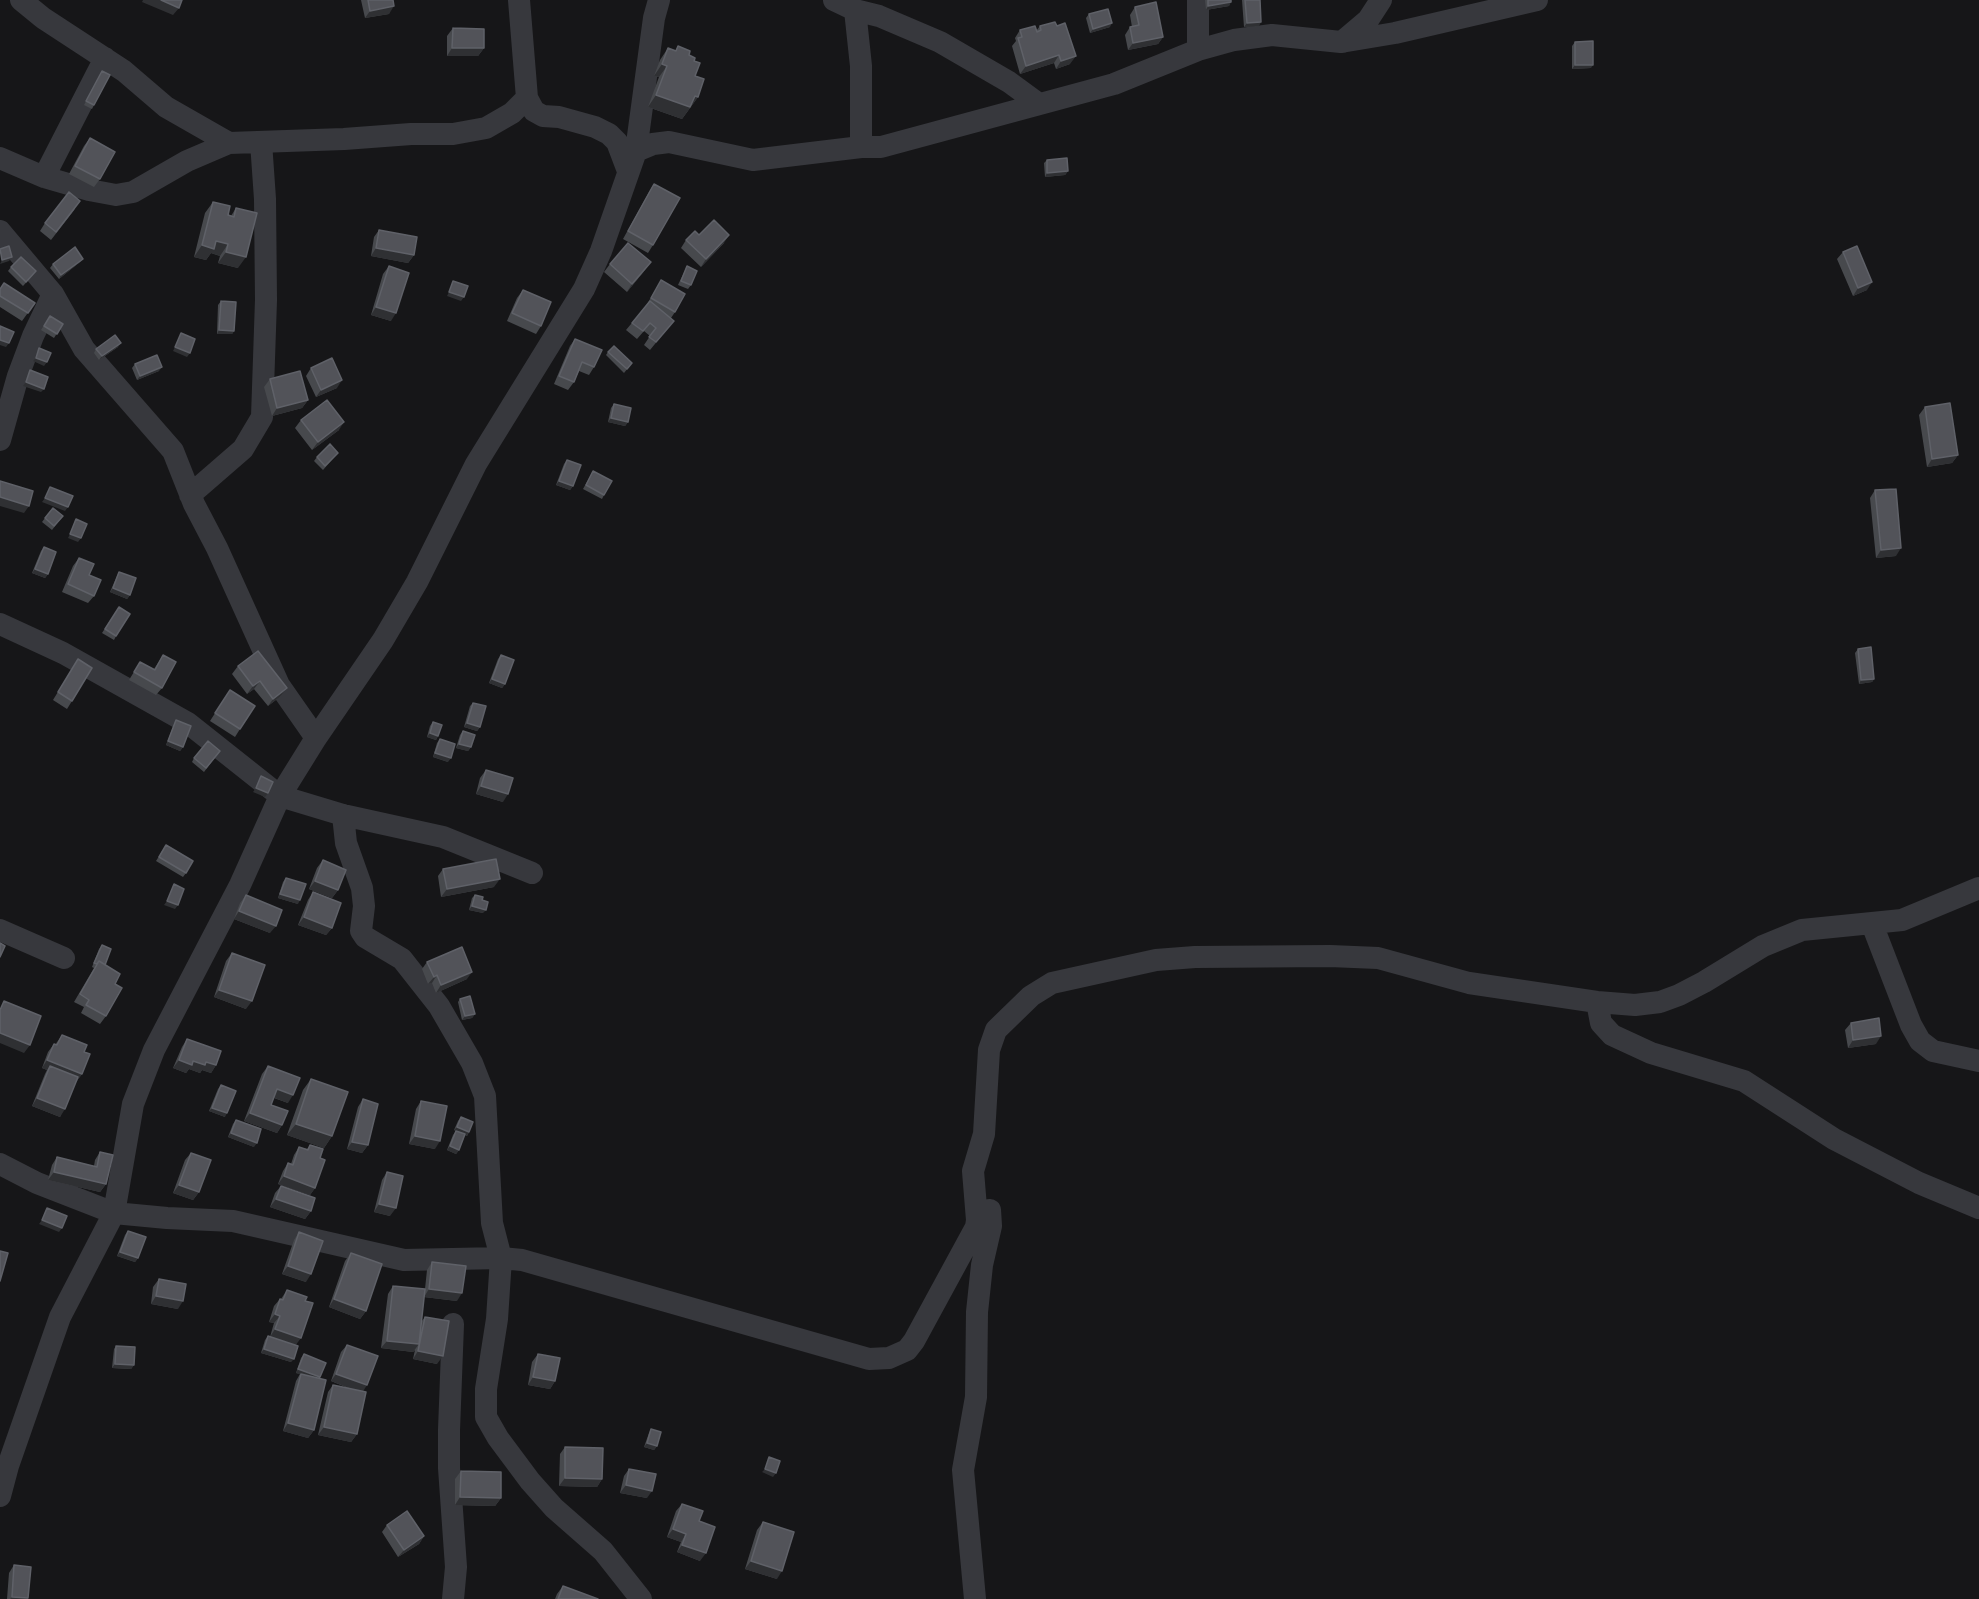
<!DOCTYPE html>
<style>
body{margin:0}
canvas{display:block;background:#161618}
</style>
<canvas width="1979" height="1599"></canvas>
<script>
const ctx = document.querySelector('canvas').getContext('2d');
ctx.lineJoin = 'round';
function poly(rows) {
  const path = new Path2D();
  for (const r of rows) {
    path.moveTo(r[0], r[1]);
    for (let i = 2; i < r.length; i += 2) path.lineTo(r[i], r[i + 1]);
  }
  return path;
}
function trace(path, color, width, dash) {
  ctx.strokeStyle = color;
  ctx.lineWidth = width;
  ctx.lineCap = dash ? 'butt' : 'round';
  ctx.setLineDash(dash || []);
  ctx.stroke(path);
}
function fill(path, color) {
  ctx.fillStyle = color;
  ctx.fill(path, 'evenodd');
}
const street = poly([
 [21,0,43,18,124,71,166,107,229,143],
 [519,0,527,98,534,111,543,116,559,117,595,127,609,134,617,142,628,171],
 [834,0,855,10,879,16,940,42,1009,82,1039,104],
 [1198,0,1198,50],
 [855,10,861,66,861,147],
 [1342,42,1368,20,1381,0],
 [636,151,654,18,659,0],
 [0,158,44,177,89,190,116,195,133,192,187,161,229,143,344,139,411,134,453,134,486,128,512,113,527,98],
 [44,177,105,58],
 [0,231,53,294,84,349,173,451,194,504,217,548,279,685,316,738],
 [0,440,18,376,33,336,53,294],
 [190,495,243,449,262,417,266,300,265,199,261,142],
 [0,624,63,653,188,723,280,796,343,815,443,837,532,873],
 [343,815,346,843,362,888,364,906,361,931,365,937,402,959,439,1006,472,1063,485,1096,492,1223,501,1258,497,1319,486,1389,486,1417,498,1438,530,1481,554,1508,603,1551,641,1599],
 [1872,924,1911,1025,1920,1041,1933,1051,1979,1061],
 [0,930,64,958],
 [1597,1002,1601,1023,1612,1035,1651,1053,1744,1081,1834,1139,1919,1183,1979,1208],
 [0,1164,37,1183,114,1213,167,1218,233,1221,404,1260,501,1258,522,1260,869,1359,889,1358,907,1350,914,1341,976,1227,977,1220,973,1171,984,1134,989,1050,996,1030,1031,996,1052,983,1156,960,1195,957,1330,956,1378,958,1469,983,1597,1002,1635,1005,1660,1002,1679,995,1704,982,1763,946,1802,930,1902,920,1979,888],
 [0,1496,8,1466,60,1317,114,1213,133,1104,154,1050,240,885,280,796,316,738,383,640,417,582,476,464,584,289,601,251,636,151,653,144,669,142,753,160,861,147,881,147,1114,84,1198,50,1234,40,1272,35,1341,42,1395,33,1537,0],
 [453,1599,456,1567,449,1468,449,1430,453,1324],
 [975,1599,963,1470,976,1397,977,1312,982,1265,991,1226,990,1210]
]);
const wall = poly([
 [361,0,393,0,389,14,365,18],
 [1205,0,1231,0,1229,6,1206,10],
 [1242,0,1260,0,1259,26,1244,27],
 [1135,7,1163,37,1158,44,1128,50,1125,35,1130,27,1132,27,1130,15],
 [1089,14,1110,27,1090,33,1086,18],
 [1040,26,1070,64,1056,69,1054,63,1020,74,1012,46,1016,41,1015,38,1020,30,1036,31],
 [453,28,484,48,478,56,447,56,447,36],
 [1575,42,1591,68,1572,69,1572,46],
 [678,46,694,61,698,97,682,119,648,107,659,77,654,76,660,60,668,48,675,51],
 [102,71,94,105,92,109,84,105],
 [90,138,100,179,94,187,69,174,84,146],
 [1047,160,1068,171,1065,175,1045,177,1044,163],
 [654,184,653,245,648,253,623,239,649,192],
 [213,202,228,215,231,216,236,208,238,268,218,263,220,256,211,253,206,260,194,257,205,213],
 [75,209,51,240,40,231,45,223],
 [379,230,414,255,408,263,371,256,374,237],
 [699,235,724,243,701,267,681,248,686,240],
 [1843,252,1867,290,1853,296,1837,259],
 [83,259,80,262,59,279,50,268,53,264],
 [610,264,645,270,627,292,604,272],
 [389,266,391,321,371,315,383,274],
 [687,266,691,285,688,289,678,285],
 [11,267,33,275,23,286,8,271],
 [661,280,675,312,671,318,668,328,650,350,644,345,650,336,644,331,637,339,626,330,646,306],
 [0,289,35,303,22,321,0,307],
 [523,290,541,326,536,334,507,321,517,298],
 [221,301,234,331,232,334,217,334,218,305],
 [50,316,63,324,54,338,41,330],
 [575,339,594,367,589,375,579,371,574,382,568,390,554,384,570,346],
 [118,347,99,360,94,353,96,349],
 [608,352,632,363,624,373,606,355],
 [135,364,159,371,137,380,132,368],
 [311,368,337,388,316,397,306,376],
 [270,379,308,400,302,408,272,416,264,387],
 [614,404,628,422,625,426,608,422,611,408],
 [1925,407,1958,455,1952,463,1927,467,1919,415],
 [301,420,339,430,312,450,295,428],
 [338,453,323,470,314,461,317,457],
 [567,460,573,486,570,490,556,485,564,464],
 [593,471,604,495,602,499,583,489],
 [1875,490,1896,556,1876,558,1870,498],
 [63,516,52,530,42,522,45,518],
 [44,547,48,574,45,578,32,573,41,551],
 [79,558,89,575,94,596,88,603,62,592,73,566],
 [119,572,130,595,127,599,110,592,117,576],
 [119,607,116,636,114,640,102,633],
 [1858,649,1874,679,1872,682,1859,684,1855,653],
 [163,655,162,688,156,695,129,680,140,662,154,669],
 [501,655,505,684,502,688,489,683,498,659],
 [78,659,72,701,67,709,53,700],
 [238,666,287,688,281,696,268,706,254,689,247,694,232,674],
 [230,690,240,729,235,737,210,721],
 [473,703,480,727,477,731,464,727,470,706],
 [176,720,183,747,180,751,166,745,174,724],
 [433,722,438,736,436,740,427,737,430,726],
 [463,731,471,747,468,751,456,748,460,735],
 [440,739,448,762,433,757,437,743],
 [220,751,204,772,192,762,194,758],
 [486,770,503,802,476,794,480,778],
 [166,845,186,873,183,877,156,861],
 [323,860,338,890,332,898,309,889,317,868],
 [443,869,494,887,441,897,438,876],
 [286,878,298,904,278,898,283,882],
 [313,892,332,928,326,935,298,925,308,900],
 [246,895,270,933,234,919,240,903],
 [475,895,482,900,483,913,469,910,472,898],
 [102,945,105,965,115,984,106,1016,100,1024,81,1013,84,1007,74,1002,94,968,92,967,99,949],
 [232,953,246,1009,214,997,226,961],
 [427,962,467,979,436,993,432,983,428,984,422,969],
 [460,999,475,1014,472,1018,462,1020,458,1002],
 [1851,1023,1876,1044,1848,1048,1845,1030],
 [62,1035,84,1052,82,1074,76,1082,60,1117,32,1106,45,1074,47,1070,42,1068,48,1052,54,1044,55,1045],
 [187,1039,216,1065,211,1073,202,1070,200,1073,189,1069,186,1073,173,1068,182,1047],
 [268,1066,288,1103,274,1098,271,1105,282,1125,277,1133,244,1121,262,1074],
 [311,1079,332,1136,324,1148,287,1135,303,1090],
 [221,1085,225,1117,209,1111,218,1089],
 [363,1099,368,1145,362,1153,347,1149,358,1107],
 [421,1101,435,1149,409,1144,416,1109],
 [461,1117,469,1132,467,1136,465,1135,459,1150,456,1154,447,1150,453,1135,456,1131,454,1130,458,1121],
 [236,1120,254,1147,228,1137,233,1124],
 [310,1145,320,1158,315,1188,310,1195,278,1184,283,1171,288,1163,291,1164,294,1155,299,1147,307,1149],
 [100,1152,106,1184,100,1192,48,1180,52,1165,57,1157,94,1166,95,1160],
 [191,1153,199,1192,193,1200,173,1193,185,1160],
 [387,1172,390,1216,374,1212,382,1180],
 [281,1186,311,1211,305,1219,270,1207,275,1193],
 [128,1231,138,1258,135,1262,117,1256,125,1235],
 [299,1232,306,1282,282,1274,294,1240],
 [351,1253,366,1311,360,1319,329,1307,345,1261],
 [432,1262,457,1301,424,1297,421,1322,425,1317,437,1364,413,1359,415,1350,413,1352,381,1348,388,1294,393,1286,425,1289,427,1270],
 [159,1279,178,1309,151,1304,153,1287],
 [287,1290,305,1301,296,1345,291,1362,261,1353,265,1340,268,1336,270,1337,274,1323,269,1322,274,1306,280,1299,281,1299],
 [347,1345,363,1391,357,1434,351,1442,318,1435,328,1392,333,1385,348,1388,331,1381,341,1352],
 [116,1346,134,1365,131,1369,112,1368,114,1349],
 [304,1354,314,1430,308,1438,283,1431,296,1381,300,1374,296,1373,301,1358],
 [538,1354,555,1381,550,1389,528,1385,532,1362],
 [651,1429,657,1446,654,1450,644,1447,649,1433],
 [565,1447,602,1479,597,1487,559,1486,560,1454],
 [629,1469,647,1498,620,1493,624,1476],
 [461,1471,501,1498,495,1506,455,1505,455,1479],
 [682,1504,699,1521,700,1561,677,1552,681,1542,667,1537,676,1511],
 [763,1522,777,1579,745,1569,757,1530],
 [387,1525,424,1536,419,1544,398,1557,382,1532],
 [14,1565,28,1598,27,1599,7,1599,9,1573],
 [563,1586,598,1599,555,1599,557,1594]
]);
const shadedWall = poly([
 [143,0,161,0,179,8,173,15,142,2],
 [1231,2,1229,6,1206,10,1208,6],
 [394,6,389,14,365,18,370,11],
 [1261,22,1259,26,1244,27,1247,23],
 [1112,23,1110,27,1090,33,1093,29],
 [1163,37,1158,44,1128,50,1133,43],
 [452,48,484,48,478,56,447,56],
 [1059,55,1054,63,1020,74,1026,66],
 [1076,56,1070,64,1056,69,1061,61],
 [662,64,667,66,659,77,654,76],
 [1575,65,1593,65,1591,68,1572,69],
 [656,95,695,96,698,97,682,119,648,107],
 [1068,171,1065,175,1045,177,1047,173],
 [729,235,724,243,701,267,706,259],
 [216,241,228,244,220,256,211,253,206,260,194,257,202,245],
 [376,248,414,255,408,263,371,256],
 [226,252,246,257,238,268,218,263],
 [12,257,9,261,0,264,2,260],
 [83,259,80,262,59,279,61,275],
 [651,262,645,270,627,292,632,284],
 [1872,282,1867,290,1853,296,1858,288],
 [449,292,464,297,461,301,447,296],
 [376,307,396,313,391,321,371,315],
 [219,330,234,331,232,334,217,334],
 [0,340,9,343,6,347,0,345],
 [121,343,118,347,99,360,102,356],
 [175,347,190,353,187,357,173,351],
 [36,358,47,362,44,366,33,361],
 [162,367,159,371,137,380,140,376],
 [342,380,337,388,316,397,321,390],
 [26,382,44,389,41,392,23,386],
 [308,400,302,408,272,416,277,408],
 [611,418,628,422,625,426,608,422],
 [344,422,339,430,312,450,318,442],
 [1958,455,1952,463,1927,467,1932,459],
 [559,481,573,486,570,490,556,485],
 [0,497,29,506,24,513,0,506],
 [45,498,68,507,65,511,42,502],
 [70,534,81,538,78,542,68,538],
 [1901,548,1896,556,1876,558,1881,550],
 [35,569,48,574,45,578,32,573],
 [113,588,130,595,127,599,110,592],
 [492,679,505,684,502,688,489,683],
 [1874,679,1872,682,1859,684,1861,680],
 [260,681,254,689,247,694,253,686],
 [287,688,281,696,268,706,273,699],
 [467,723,480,727,477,731,464,727],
 [430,733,438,736,436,740,427,737],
 [168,741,183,747,180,751,166,745],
 [459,744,471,747,468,751,456,748],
 [435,753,451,758,448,762,433,757],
 [481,786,508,794,503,802,476,794],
 [256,788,268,793,265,797,253,792],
 [500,879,494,887,441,897,447,889],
 [315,881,338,890,332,898,309,889],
 [280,894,300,900,298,904,278,898],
 [167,901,178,905,175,909,164,905],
 [472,906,486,910,483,913,469,910],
 [239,911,276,926,270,933,234,919],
 [304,917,332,928,326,935,298,925],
 [472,972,467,979,436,993,441,985],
 [437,975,432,983,428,984,434,977],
 [219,990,252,1001,246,1009,214,997],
 [475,1014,472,1018,462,1020,465,1016],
 [0,1033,30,1045,24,1053,0,1043],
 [1881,1036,1876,1044,1848,1048,1853,1040],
 [47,1060,82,1074,76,1082,50,1066,47,1070,42,1068],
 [179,1060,206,1062,216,1065,211,1073,202,1070,200,1073,189,1069,186,1073,173,1068],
 [277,1089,293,1095,288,1103,272,1097],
 [37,1098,65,1109,60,1117,32,1106],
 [212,1108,227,1113,225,1117,209,1111],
 [250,1113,282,1125,277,1133,244,1121],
 [296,1124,332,1136,324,1148,287,1135],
 [457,1127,469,1132,467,1136,454,1130],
 [231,1133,257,1143,254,1147,228,1137],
 [415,1136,440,1141,435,1149,409,1144],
 [352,1142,368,1145,362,1153,347,1149],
 [450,1146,459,1150,456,1154,447,1150],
 [54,1172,106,1184,100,1192,48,1180],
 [284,1176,315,1188,310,1195,278,1184],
 [179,1185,199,1192,193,1200,173,1193],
 [276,1199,311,1211,305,1219,270,1207],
 [379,1204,396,1208,390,1216,374,1212],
 [42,1220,62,1228,59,1232,39,1224],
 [120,1252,138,1258,135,1262,117,1256],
 [288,1266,311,1274,306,1282,282,1274],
 [429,1289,462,1293,457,1301,424,1297],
 [156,1296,183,1301,178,1309,151,1304],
 [334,1299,366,1311,360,1319,329,1307],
 [275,1314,280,1316,274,1323,269,1322],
 [275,1329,301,1338,295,1346,270,1337],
 [387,1341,419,1344,413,1352,381,1348],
 [264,1349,294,1359,291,1362,261,1353],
 [418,1351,443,1356,437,1364,413,1359],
 [115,1364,134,1365,131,1369,112,1368],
 [298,1369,320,1377,318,1381,296,1373],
 [336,1374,367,1385,362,1393,331,1381],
 [533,1377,555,1381,550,1389,528,1385],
 [288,1423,314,1430,308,1438,283,1431],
 [324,1427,357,1434,351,1442,318,1435],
 [647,1443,657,1446,654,1450,644,1447],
 [765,1469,776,1473,773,1477,762,1472],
 [565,1478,602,1479,597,1487,559,1486],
 [626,1485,652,1491,647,1498,620,1493],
 [460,1497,501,1498,495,1506,455,1505],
 [673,1529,686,1534,681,1542,667,1537],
 [424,1536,419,1544,398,1557,404,1550],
 [682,1545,706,1553,700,1561,677,1552],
 [751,1561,782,1571,777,1579,745,1569],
 [12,1597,28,1598,27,1599,10,1599]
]);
const building = poly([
 [161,0,182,0,179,8,161,0],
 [368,0,393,0,394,6,370,11,368,0],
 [1208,0,1231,0,1231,2,1208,6,1208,0],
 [1245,0,1260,0,1261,22,1247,23,1245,0],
 [1156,2,1163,37,1133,43,1130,27,1139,25,1135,7,1156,2],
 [1108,9,1112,23,1093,29,1089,14,1108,9],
 [1055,22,1057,26,1065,23,1076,56,1061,61,1059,55,1026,66,1018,38,1022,37,1020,30,1035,26,1037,32,1041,30,1040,26,1055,22],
 [453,28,484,29,484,48,452,48,453,28],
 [1593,41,1593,65,1575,65,1575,42,1593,41],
 [678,46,690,51,689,55,695,58,694,61,700,63,695,76,704,79,698,97,695,96,690,107,656,95,667,66,662,64,668,48,676,51,678,46],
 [102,71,110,75,94,105,86,101,102,71],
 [90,138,115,152,100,179,75,166,90,138],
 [1067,158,1068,171,1047,173,1047,160,1067,158],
 [654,184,680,198,653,245,628,231,654,184],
 [69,192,80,201,56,232,45,223,69,192],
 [213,202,230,206,228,215,234,217,236,208,257,213,246,257,226,252,228,244,216,241,214,249,202,245,213,202],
 [714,220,729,235,706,259,686,240,695,231,699,235,714,220],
 [379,230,417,237,414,255,376,248,379,230],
 [628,243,651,262,632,284,610,264,628,243],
 [9,246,12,257,2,260,0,249,9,246],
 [1857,246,1872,282,1858,288,1843,252,1857,246],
 [75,247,83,259,61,275,53,264,75,247],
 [21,257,36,271,26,282,11,267,21,257],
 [389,266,409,273,396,313,376,307,389,266],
 [687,266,697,271,691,285,681,281,687,266],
 [661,280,685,294,675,312,651,298,661,280],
 [453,281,468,286,464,297,449,292,453,281],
 [4,283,35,303,28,313,0,296,0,289,4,283],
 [523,290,551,302,541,326,512,313,523,290],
 [221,301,236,302,234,331,219,330,221,301],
 [650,301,674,321,656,342,649,337,656,328,650,323,643,331,632,323,650,301],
 [50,316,63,324,57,334,44,326,50,316],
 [0,326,14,332,9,343,0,340,0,326],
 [181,333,195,339,190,353,175,347,181,333],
 [115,335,121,343,102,356,96,349,115,335],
 [575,339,602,350,594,367,582,362,574,382,559,376,575,339],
 [614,346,632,363,627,369,608,352,614,346],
 [39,348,51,353,47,362,36,358,39,348],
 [157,355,162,367,140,376,135,364,157,355],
 [332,358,342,380,321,390,311,368,332,358],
 [30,370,48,377,44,389,26,382,30,370],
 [300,371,308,400,277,408,270,379,300,371],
 [327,400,344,422,318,442,301,420,327,400],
 [1950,403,1958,455,1932,459,1925,407,1950,403],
 [614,404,631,408,628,422,611,418,614,404],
 [330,444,338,453,325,466,317,457,330,444],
 [567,460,581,465,573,486,559,481,567,460],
 [593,471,612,481,604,495,586,485,593,471],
 [0,481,33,491,29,506,0,497,0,481],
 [50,487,73,496,68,507,45,498,50,487],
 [1896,489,1901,548,1881,550,1875,490,1896,489],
 [53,508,63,516,54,526,45,518,53,508],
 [76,519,87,524,81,538,70,534,76,519],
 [44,547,56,552,48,574,35,569,44,547],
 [79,558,94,564,89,575,101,580,94,596,68,584,79,558],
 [119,572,136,578,130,595,113,588,119,572],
 [119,607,130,614,116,636,105,629,119,607],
 [1871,647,1874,679,1861,680,1858,649,1871,647],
 [258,651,287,688,273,699,260,681,253,686,238,666,258,651],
 [163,655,176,662,162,688,134,672,140,662,155,670,163,655],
 [501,655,514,660,505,684,492,679,501,655],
 [78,659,92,668,72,701,58,692,78,659],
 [230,690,255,706,240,729,215,713,230,690],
 [473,703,486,706,480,727,467,723,473,703],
 [176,720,191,726,183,747,168,741,176,720],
 [433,722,442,725,438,736,430,733,433,722],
 [463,731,475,735,471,747,459,744,463,731],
 [440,739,455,744,451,758,435,753,440,739],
 [208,741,220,751,206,768,194,758,208,741],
 [486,770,513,778,508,794,481,786,486,770],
 [261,776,273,782,268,793,256,788,261,776],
 [166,845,193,861,186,873,159,857,166,845],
 [496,859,500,879,447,889,443,869,496,859],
 [323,860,346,870,338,890,315,881,323,860],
 [286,878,306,884,300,900,280,894,286,878],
 [174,884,184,889,178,905,167,901,174,884],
 [313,892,341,903,332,928,304,917,313,892],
 [246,895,282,910,276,926,239,911,246,895],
 [475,895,483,897,482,900,488,902,486,910,472,906,475,895],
 [0,943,5,946,0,957,0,943],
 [102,945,111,949,105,965,99,961,97,964,94,963,102,945],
 [462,947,472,972,441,985,437,975,434,977,427,962,462,947],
 [232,953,265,965,252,1001,219,990,232,953],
 [99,961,120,974,115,984,122,988,106,1016,86,1005,89,1000,80,994,99,961],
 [470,996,475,1014,465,1016,460,999,470,996],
 [4,1001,41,1016,30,1045,0,1033,0,1010,4,1001],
 [1879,1018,1881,1036,1853,1040,1851,1023,1879,1018],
 [62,1035,87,1045,84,1052,90,1054,82,1074,47,1060,54,1044,57,1045,62,1035],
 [187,1039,221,1051,216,1065,206,1062,205,1065,193,1061,192,1065,179,1060,187,1039],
 [50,1066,78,1077,65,1109,37,1098,50,1066],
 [268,1066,300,1078,293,1095,277,1089,271,1105,288,1111,282,1125,250,1113,268,1066],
 [311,1079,348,1092,332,1136,296,1124,311,1079],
 [221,1085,236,1091,227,1113,212,1108,221,1085],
 [363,1099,378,1104,368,1145,352,1142,363,1099],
 [421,1101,447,1106,440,1141,415,1136,421,1101],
 [461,1117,473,1122,469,1132,457,1127,461,1117],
 [236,1120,261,1129,257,1143,231,1133,236,1120],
 [456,1131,465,1134,459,1150,450,1146,456,1131],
 [310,1145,323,1149,320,1158,325,1160,315,1188,284,1176,288,1163,293,1165,299,1147,308,1150,310,1145],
 [100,1152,113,1155,106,1184,54,1172,57,1157,97,1167,100,1152],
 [191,1153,211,1160,199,1192,179,1185,191,1153],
 [387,1172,403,1176,396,1208,379,1204,387,1172],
 [281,1186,315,1198,311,1211,276,1199,281,1186],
 [47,1208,67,1216,62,1228,42,1220,47,1208],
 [128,1231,146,1237,138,1258,120,1252,128,1231],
 [299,1232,323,1241,311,1274,288,1266,299,1232],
 [0,1251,8,1253,0,1281,0,1251],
 [351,1253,382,1264,366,1311,334,1299,351,1253],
 [432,1262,466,1266,462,1293,429,1289,432,1262],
 [159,1279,186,1284,183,1301,156,1296,159,1279],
 [393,1286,425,1289,419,1344,387,1341,393,1286],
 [287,1290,307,1297,305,1301,313,1303,301,1338,275,1329,280,1316,275,1314,280,1299,283,1300,287,1290],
 [425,1317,449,1321,443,1356,418,1351,425,1317],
 [268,1336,298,1346,294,1359,264,1349,268,1336],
 [347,1345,378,1356,367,1385,336,1374,347,1345],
 [116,1346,135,1347,134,1365,115,1364,116,1346],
 [304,1354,326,1363,320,1377,298,1369,304,1354],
 [538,1354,560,1358,555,1381,533,1377,538,1354],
 [301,1374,326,1380,314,1430,288,1423,301,1374],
 [333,1385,366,1392,357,1434,324,1427,333,1385],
 [651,1429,661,1432,657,1446,647,1443,651,1429],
 [565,1447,603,1448,602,1479,565,1478,565,1447],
 [769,1457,780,1461,776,1473,765,1469,769,1457],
 [629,1469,656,1474,652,1491,626,1485,629,1469],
 [461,1471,501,1472,501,1498,460,1497,461,1471],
 [682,1504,703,1511,699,1521,715,1527,706,1553,682,1545,686,1534,673,1529,682,1504],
 [407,1511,424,1536,404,1550,387,1525,407,1511],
 [763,1522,794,1532,782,1571,751,1561,763,1522],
 [14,1565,31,1567,28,1598,12,1597,14,1565],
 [563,1586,598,1599,558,1599,563,1586]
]);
trace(street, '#37383d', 22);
fill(wall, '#47494d');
fill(shadedWall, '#2f3033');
fill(building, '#525359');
trace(building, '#5f6168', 1.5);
</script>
